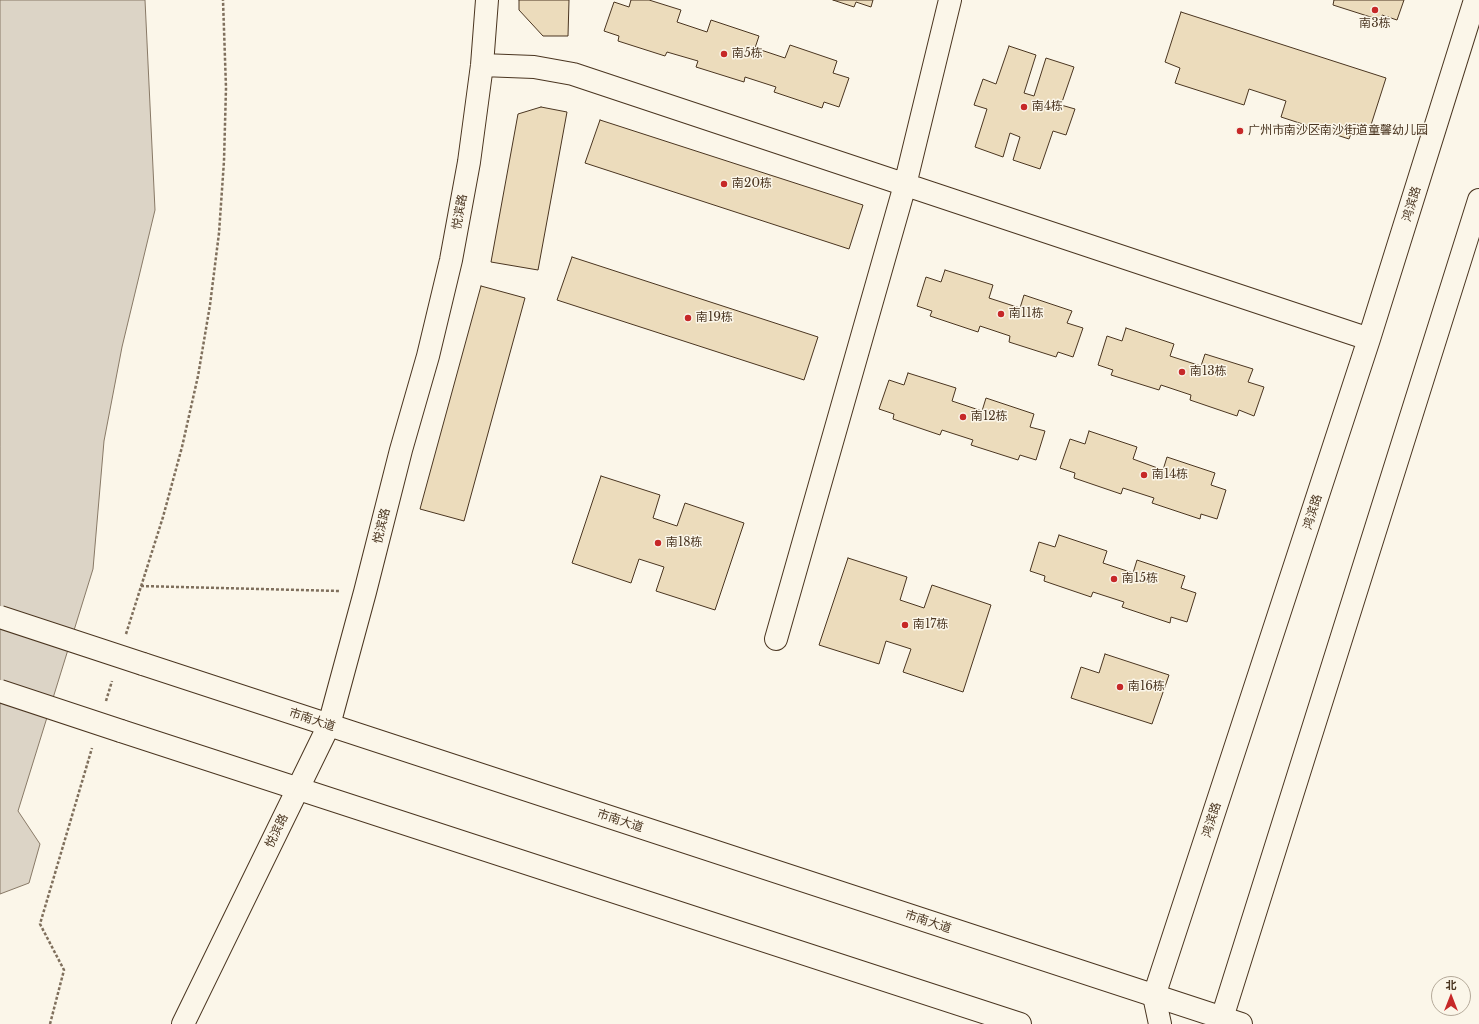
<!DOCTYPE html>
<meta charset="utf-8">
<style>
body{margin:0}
#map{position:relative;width:1479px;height:1024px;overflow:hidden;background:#fbf6e9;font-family:"Libre Baskerville","Noto Sans SC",serif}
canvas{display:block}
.north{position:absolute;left:1431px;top:976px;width:40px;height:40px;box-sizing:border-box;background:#fbf6e9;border:1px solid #b4a999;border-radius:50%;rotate:0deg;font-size:11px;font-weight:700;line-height:16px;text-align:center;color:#4a3520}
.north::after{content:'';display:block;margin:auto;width:14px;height:18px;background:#c62828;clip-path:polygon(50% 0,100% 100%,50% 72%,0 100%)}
</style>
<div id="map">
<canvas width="1479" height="1024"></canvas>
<div class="north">北</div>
</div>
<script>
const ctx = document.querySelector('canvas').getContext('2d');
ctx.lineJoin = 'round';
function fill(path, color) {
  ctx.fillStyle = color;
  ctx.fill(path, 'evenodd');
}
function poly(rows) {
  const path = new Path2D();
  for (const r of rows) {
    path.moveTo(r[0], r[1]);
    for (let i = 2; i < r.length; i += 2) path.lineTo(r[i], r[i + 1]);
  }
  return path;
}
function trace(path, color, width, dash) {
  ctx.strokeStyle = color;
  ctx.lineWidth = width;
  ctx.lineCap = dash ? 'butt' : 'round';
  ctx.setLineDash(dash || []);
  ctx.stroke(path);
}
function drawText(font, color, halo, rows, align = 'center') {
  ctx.font = font + ' "Libre Baskerville","Noto Sans SC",serif';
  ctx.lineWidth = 3;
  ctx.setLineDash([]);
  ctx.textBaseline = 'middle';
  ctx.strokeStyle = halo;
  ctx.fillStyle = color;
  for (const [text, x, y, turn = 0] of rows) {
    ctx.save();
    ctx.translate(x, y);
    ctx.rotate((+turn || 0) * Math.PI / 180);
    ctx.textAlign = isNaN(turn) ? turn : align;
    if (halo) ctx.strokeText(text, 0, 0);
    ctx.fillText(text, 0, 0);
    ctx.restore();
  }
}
const water = poly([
 [0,0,145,0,155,210,122,347,104,441,93,569,18,811,40,844,29,883,0,894,0,0]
]);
const building = poly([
 [519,0,569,0,568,36,543,36,519,10,519,0],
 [631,0,649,0,681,10,677,22,707,32,711,20,759,36,755,48,785,58,790,45,837,61,833,73,849,78,839,107,824,102,822,108,774,92,776,87,745,77,744,82,696,67,698,61,667,52,665,56,618,41,619,36,604,31,614,2,629,7,631,0],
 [833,0,873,0,871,7,856,2,854,7,833,0],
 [1334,0,1404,0,1397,20,1382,15,1380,20,1333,5,1334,0],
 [1181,12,1386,78,1370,128,1355,123,1349,139,1281,117,1286,101,1249,89,1244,105,1175,83,1180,68,1165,62,1181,12],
 [1009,46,1036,55,1024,93,1034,96,1046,58,1074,67,1061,105,1075,109,1066,135,1053,131,1040,169,1013,160,1020,137,1010,133,1003,157,975,147,987,109,974,105,983,79,996,84,1009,46],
 [541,107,567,112,538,270,491,262,518,114,541,107],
 [600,120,863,205,849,249,585,163,600,120],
 [572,257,818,337,804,380,557,300,572,257],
 [945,270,993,285,989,298,1020,308,1024,295,1072,311,1067,323,1083,328,1073,357,1058,352,1056,357,1009,342,1010,336,980,326,978,332,930,316,932,311,917,306,926,277,941,282,945,270],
 [481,286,525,298,464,521,420,509,481,286],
 [1126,328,1174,344,1170,356,1201,366,1205,354,1253,369,1248,382,1264,387,1254,416,1239,410,1237,416,1190,400,1191,395,1161,385,1159,390,1111,375,1113,370,1098,365,1107,336,1122,341,1126,328],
 [908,373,956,388,952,401,982,411,986,398,1034,414,1030,427,1045,431,1036,460,1020,455,1018,460,971,445,973,440,942,430,940,435,893,419,894,414,879,409,889,380,904,385,908,373],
 [1089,431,1137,447,1133,459,1163,470,1167,457,1215,473,1211,485,1226,490,1217,519,1201,514,1200,519,1152,503,1154,498,1123,488,1121,494,1074,478,1075,473,1060,468,1070,439,1085,444,1089,431],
 [601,476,660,495,653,518,677,526,685,503,744,523,715,610,656,591,664,567,639,559,631,583,572,563,601,476],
 [1059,535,1107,551,1103,563,1133,573,1137,560,1185,576,1181,588,1196,593,1187,622,1171,617,1170,623,1122,607,1124,602,1093,592,1091,597,1044,581,1045,576,1030,571,1039,542,1055,547,1059,535],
 [848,558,907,577,900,600,924,608,932,585,991,605,963,692,903,672,911,649,886,641,879,664,819,645,848,558],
 [1105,654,1169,675,1152,724,1071,698,1081,667,1099,673,1105,654]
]);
const path = poly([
 [141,586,340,591],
 [126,634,163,517,182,447,198,376,210,305,219,233,224,161,226,88,223,0],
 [106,701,112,681],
 [50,1024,64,970,40,924,92,748]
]);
const minor = poly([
 [482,65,534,67,573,74,1369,339],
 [776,639,905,185,950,0],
 [183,1024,329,725,365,592,401,450,428,356,451,260,469,162,482,65,487,0],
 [1160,1024,1154,996,1369,339,1475,0],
 [1217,1024,1222,1018,1479,200]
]);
const major = poly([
 [143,664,1241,1024],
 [121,731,1020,1024]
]);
const majorBridge = poly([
 [0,617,143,664],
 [0,691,121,731]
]);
const markers = [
 [1375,10,4,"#c62828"],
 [724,54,4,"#c62828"],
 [1024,107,4,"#c62828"],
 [1240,131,4,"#c62828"],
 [724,184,4,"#c62828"],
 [1001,314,4,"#c62828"],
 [688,318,4,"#c62828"],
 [1182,372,4,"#c62828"],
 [963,417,4,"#c62828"],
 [1144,475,4,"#c62828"],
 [658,543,4,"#c62828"],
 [1114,579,4,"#c62828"],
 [905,625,4,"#c62828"],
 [1120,687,4,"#c62828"]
];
const poiNames = [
 ["南3栋",1375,24,"center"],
 ["南5栋",732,54],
 ["南4栋",1032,107],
 ["广州市南沙区南沙街道童馨幼儿园",1248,131],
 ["南20栋",732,184],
 ["南11栋",1009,314],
 ["南19栋",696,318],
 ["南13栋",1190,372],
 ["南12栋",971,417],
 ["南14栋",1152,475],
 ["南18栋",666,543],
 ["南15栋",1122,579],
 ["南17栋",913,625],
 ["南16栋",1128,687]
];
const streetNames = [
 ["鸿滨路",1412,204,-73],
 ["悦滨路",460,212,-80],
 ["鸿滨路",1313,512,-72],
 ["悦滨路",382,526,-76],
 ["市南大道",312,720,18],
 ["鸿滨路",1212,820,-72],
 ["市南大道",620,821,18],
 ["悦滨路",277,831,-64],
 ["市南大道",928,922,18]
];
fill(water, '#dcd4c6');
trace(water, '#887966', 1);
fill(building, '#ecdcbc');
trace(building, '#4a3520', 1);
trace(minor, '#4a3520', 24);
trace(major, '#4a3520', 24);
trace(path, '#7f6f5c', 2.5, [3, 2]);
trace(minor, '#fbf6e9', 22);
trace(major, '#fbf6e9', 22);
trace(majorBridge, '#4a3520', 24, []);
trace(majorBridge, '#fbf6e9', 22);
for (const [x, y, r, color] of markers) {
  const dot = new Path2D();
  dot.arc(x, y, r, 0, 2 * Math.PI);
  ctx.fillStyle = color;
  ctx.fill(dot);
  trace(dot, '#fbf6e9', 1.5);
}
drawText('12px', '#4a3520', '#fbf6e9', poiNames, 'left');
drawText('12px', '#4a3520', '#fbf6e9', streetNames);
</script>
